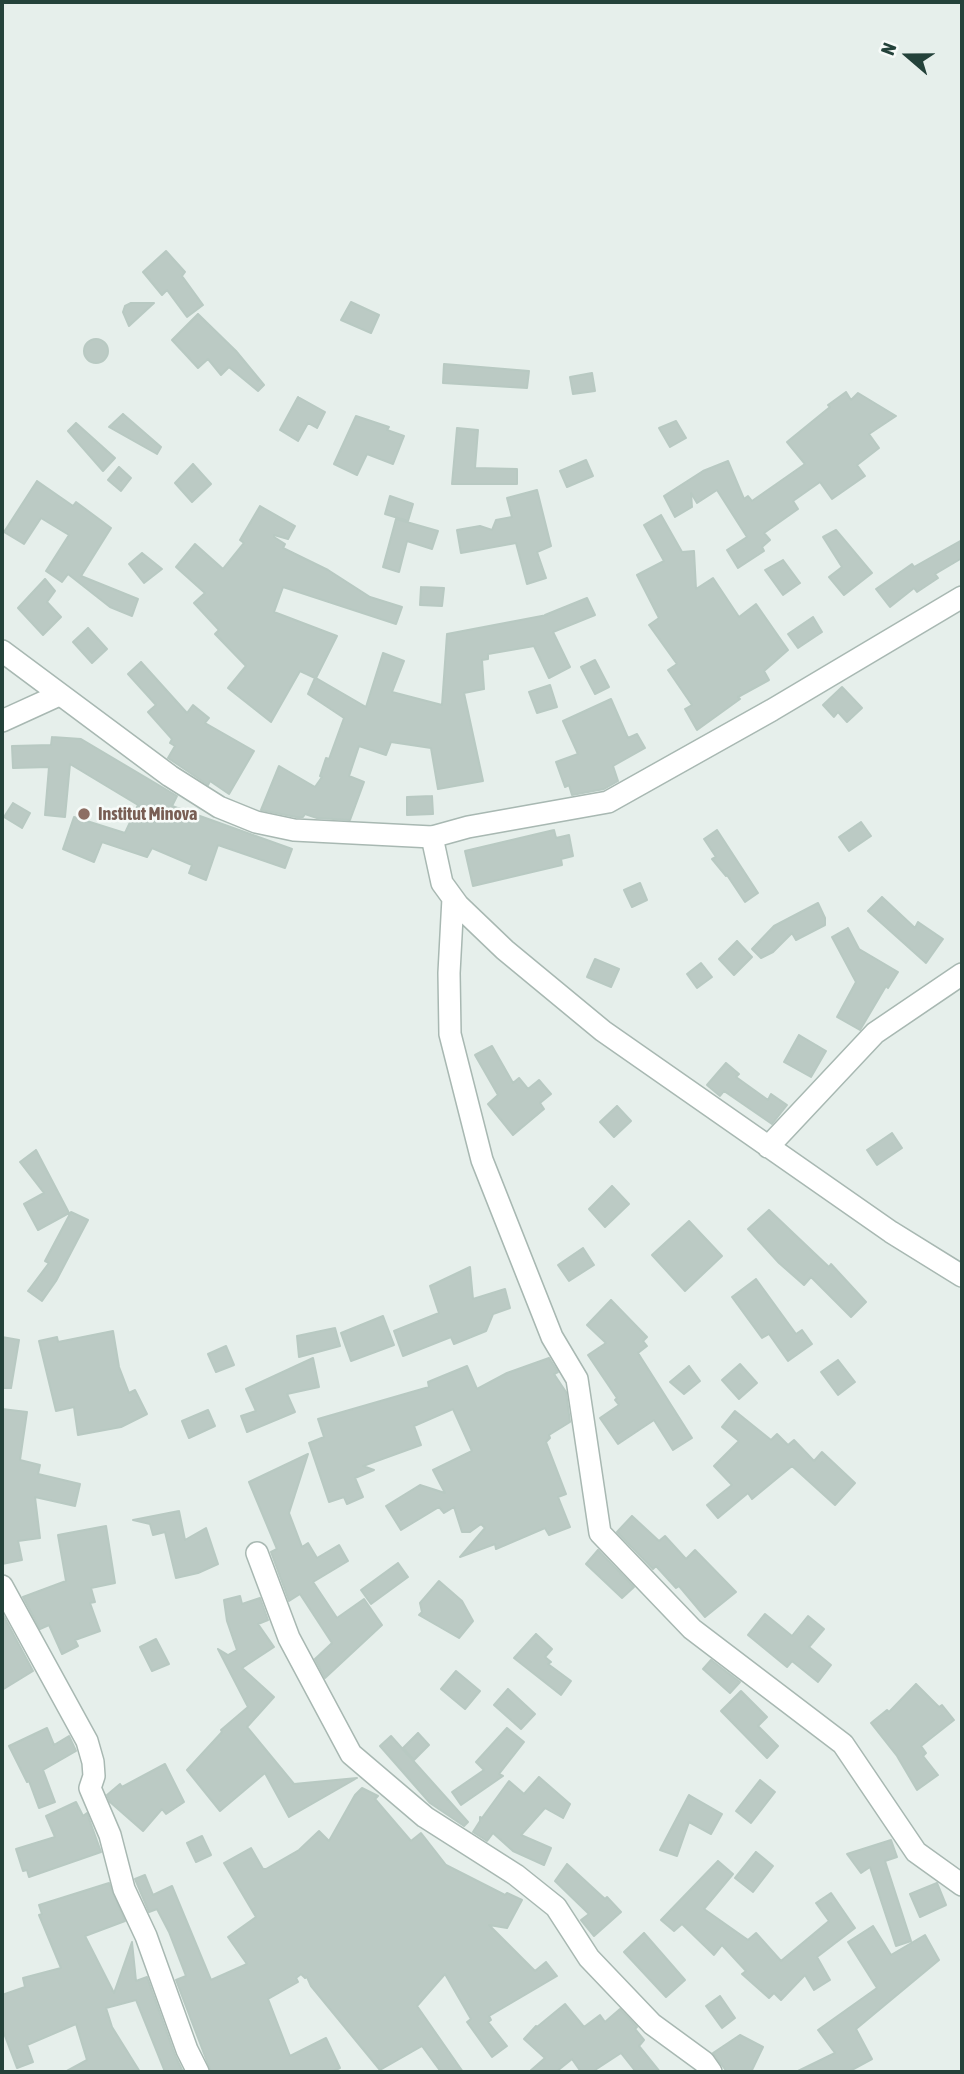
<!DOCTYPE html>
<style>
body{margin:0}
#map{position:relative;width:964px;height:2074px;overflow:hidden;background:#e6efeb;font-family:"Asap Condensed",sans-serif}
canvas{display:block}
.frame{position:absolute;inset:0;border:4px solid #24423a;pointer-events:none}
.north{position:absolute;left:873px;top:21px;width:70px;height:70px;-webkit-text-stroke:5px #f7fbf9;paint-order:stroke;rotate:290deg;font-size:19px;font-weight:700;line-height:28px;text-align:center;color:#24423a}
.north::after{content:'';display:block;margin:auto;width:24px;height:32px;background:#24423a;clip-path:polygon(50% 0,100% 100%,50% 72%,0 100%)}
</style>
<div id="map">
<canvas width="964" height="2074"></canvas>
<div class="frame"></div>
<div class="north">N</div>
</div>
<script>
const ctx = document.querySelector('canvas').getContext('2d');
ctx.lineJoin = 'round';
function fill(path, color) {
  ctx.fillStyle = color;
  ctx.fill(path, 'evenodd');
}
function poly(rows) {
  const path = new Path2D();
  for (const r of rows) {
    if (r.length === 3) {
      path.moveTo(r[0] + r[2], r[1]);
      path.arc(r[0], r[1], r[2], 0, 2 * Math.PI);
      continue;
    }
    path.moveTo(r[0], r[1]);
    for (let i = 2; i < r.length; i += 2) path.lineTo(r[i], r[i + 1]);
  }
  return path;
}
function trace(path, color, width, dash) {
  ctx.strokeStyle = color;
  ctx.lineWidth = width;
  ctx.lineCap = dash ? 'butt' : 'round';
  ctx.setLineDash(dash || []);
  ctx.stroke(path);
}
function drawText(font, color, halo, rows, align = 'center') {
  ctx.font = font + ' "Asap Condensed",sans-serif';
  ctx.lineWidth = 5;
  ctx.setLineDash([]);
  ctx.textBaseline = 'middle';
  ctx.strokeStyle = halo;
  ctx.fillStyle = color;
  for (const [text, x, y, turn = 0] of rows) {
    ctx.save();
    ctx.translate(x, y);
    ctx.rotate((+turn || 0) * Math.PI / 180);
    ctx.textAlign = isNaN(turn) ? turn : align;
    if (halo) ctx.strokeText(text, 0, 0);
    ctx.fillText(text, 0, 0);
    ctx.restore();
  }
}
const building = poly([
 [166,251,185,272,182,276,203,305,187,317,167,290,162,295,143,272,166,251],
 [351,302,379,315,371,333,341,320,351,302],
 [131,303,154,303,129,326,123,312,125,306,131,303],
 [198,314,236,351,264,385,258,391,229,367,221,375,208,359,198,368,172,340,198,314],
 [96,351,12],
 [444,364,529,371,527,388,443,383,444,364],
 [592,373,595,391,573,394,570,377,592,373],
 [846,392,851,400,858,393,896,416,869,434,879,448,857,465,865,476,832,499,820,482,793,501,798,509,764,533,770,540,762,547,764,551,738,568,727,550,747,537,717,490,697,503,691,493,692,507,675,517,664,496,703,471,728,461,744,499,748,496,752,501,805,464,787,442,830,407,828,405,846,392],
 [298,397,325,412,317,428,308,423,298,441,280,430,298,397],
 [123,414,161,447,157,454,109,427,123,414],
 [356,416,389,427,387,430,404,436,393,464,367,454,357,475,334,464,356,416],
 [676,421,686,438,670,447,659,428,676,421],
 [76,423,115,458,103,471,68,431,76,423],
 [457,428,478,430,475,468,517,469,517,484,452,484,457,428],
 [586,460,593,476,567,487,560,471,586,460],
 [193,464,211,484,192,502,175,483,193,464],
 [119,467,131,478,121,491,108,480,119,467],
 [37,481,73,506,76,502,111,528,81,576,138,599,132,616,110,607,68,574,62,582,46,571,69,535,41,518,24,544,4,532,37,481],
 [537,490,551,546,537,552,546,578,527,584,516,543,461,553,457,530,480,526,492,530,496,520,512,517,507,498,537,490],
 [390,496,413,504,408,521,385,514,390,496],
 [260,506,295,526,288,539,274,535,274,537,285,544,283,548,328,570,370,597,402,607,396,624,283,587,274,612,337,636,316,678,366,707,383,653,404,661,392,692,442,705,447,634,547,615,545,615,587,598,595,615,553,632,570,667,549,678,534,646,488,654,488,659,482,660,484,689,464,693,483,781,438,789,431,748,391,742,386,755,359,746,349,776,364,782,350,820,317,818,305,814,303,817,296,817,261,810,279,766,315,787,322,777,320,776,326,758,329,759,344,718,308,694,315,678,300,671,271,722,228,688,246,666,215,634,219,630,194,603,205,593,176,567,195,544,223,569,244,543,240,540,260,506],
 [661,515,682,552,694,551,696,589,713,578,739,617,756,604,788,650,764,671,769,680,738,697,740,699,697,730,685,709,692,705,668,670,677,664,649,625,659,618,637,575,664,561,644,525,661,515],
 [396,519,438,531,432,549,407,541,399,572,383,567,396,519],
 [836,530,872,573,844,595,829,577,842,567,823,537,836,530],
 [962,540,962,558,935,574,938,578,917,592,914,588,890,607,876,589,912,564,914,567,962,540],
 [142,553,162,569,144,583,129,564,142,553],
 [783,560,800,583,783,595,765,570,783,560],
 [45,579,55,591,47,602,61,617,43,635,18,608,45,579],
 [421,587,444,588,442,606,420,605,421,587],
 [813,617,822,632,798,648,788,634,813,617],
 [88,628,107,649,92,663,73,642,88,628],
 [595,660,609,687,595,694,581,667,595,660],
 [141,662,187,713,193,705,209,718,205,723,254,751,229,794,210,781,208,785,168,758,175,746,170,743,172,739,148,712,156,705,128,674,141,662],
 [550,685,557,707,537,713,529,692,550,685],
 [842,687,862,708,847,722,838,712,834,717,823,705,842,687],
 [611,699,628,738,637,734,645,748,613,766,618,781,604,789,572,795,569,785,565,787,556,762,578,754,563,721,611,699],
 [52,737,81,739,177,796,172,806,292,849,285,868,218,845,206,880,189,873,192,865,152,848,147,857,102,842,94,862,63,849,74,817,125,833,138,805,70,764,65,817,45,815,49,767,13,768,12,746,51,745,52,737],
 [432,796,433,814,407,815,407,797,432,796],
 [13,803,30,813,22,828,4,817,13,803],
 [861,822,871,836,849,851,839,837,861,822],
 [554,830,556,838,569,835,573,856,561,859,562,865,473,886,465,851,554,830],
 [717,830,758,893,745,902,727,875,726,876,712,859,716,857,704,839,717,830],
 [640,883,647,900,632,907,624,890,640,883],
 [882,897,915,928,918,922,943,939,926,963,868,911,882,897],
 [818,903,825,918,825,925,796,940,792,933,773,952,761,958,752,949,774,926,818,903],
 [848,928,859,949,898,972,888,988,886,986,860,1030,837,1017,856,982,832,937,848,928],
 [737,941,752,957,734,975,719,959,737,941],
 [595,959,619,969,611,987,587,977,595,959],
 [701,963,712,977,697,988,687,974,701,963],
 [799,1035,826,1051,811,1077,784,1062,799,1035],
 [492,1046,513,1083,519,1078,528,1089,539,1080,551,1094,540,1103,544,1109,513,1135,488,1104,498,1095,475,1055,492,1046],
 [726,1063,739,1074,736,1077,768,1100,771,1094,787,1105,772,1124,724,1091,720,1096,707,1085,726,1063],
 [617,1106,631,1121,614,1137,600,1122,617,1106],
 [892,1133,902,1148,877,1165,867,1150,892,1133],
 [36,1150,69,1213,38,1230,24,1204,44,1193,20,1162,36,1150],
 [612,1186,629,1204,605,1227,589,1209,612,1186],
 [769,1210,829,1267,831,1264,866,1302,851,1317,811,1277,804,1285,779,1263,748,1229,769,1210],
 [71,1212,88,1220,56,1281,42,1301,28,1291,49,1263,45,1261,71,1212],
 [689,1221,722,1256,685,1291,652,1255,689,1221],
 [583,1248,594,1265,569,1281,558,1265,583,1248],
 [470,1267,473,1299,505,1289,510,1308,493,1314,486,1331,454,1344,451,1337,403,1356,394,1331,439,1313,430,1286,470,1267],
 [756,1279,796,1334,802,1330,812,1344,788,1361,769,1334,762,1338,732,1297,756,1279],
 [611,1300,647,1337,643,1341,647,1346,638,1353,692,1438,673,1450,654,1420,618,1444,600,1418,619,1405,615,1400,617,1398,588,1355,606,1343,587,1325,611,1300],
 [383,1316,394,1345,351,1361,341,1333,383,1316],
 [335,1328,340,1346,299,1357,297,1336,335,1328],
 [113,1331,119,1367,129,1393,135,1390,147,1414,121,1427,78,1435,74,1407,56,1411,39,1341,57,1337,58,1342,113,1331],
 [2,1337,19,1340,11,1388,2,1388,2,1337],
 [226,1346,234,1365,216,1372,208,1354,226,1346],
 [313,1358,319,1387,287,1394,295,1412,247,1432,241,1416,256,1411,246,1389,313,1358],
 [549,1358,558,1372,554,1374,566,1392,570,1422,549,1435,550,1438,546,1442,566,1494,558,1497,570,1527,549,1535,545,1528,496,1549,495,1544,460,1557,485,1528,481,1524,470,1532,462,1532,454,1507,444,1513,439,1507,401,1530,386,1506,420,1485,445,1493,433,1470,472,1451,453,1409,414,1426,421,1445,363,1466,374,1470,355,1478,363,1497,347,1504,344,1497,329,1502,309,1443,324,1437,318,1419,429,1387,428,1382,467,1366,477,1389,507,1373,549,1358],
 [838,1360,855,1382,838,1395,821,1372,838,1360],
 [740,1364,757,1383,739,1399,722,1380,740,1364],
 [689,1366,700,1381,684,1394,670,1382,689,1366],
 [2,1409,27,1412,20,1460,40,1465,38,1474,80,1484,75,1506,35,1497,40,1538,18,1541,22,1560,2,1564,2,1409],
 [208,1410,215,1426,189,1438,182,1421,208,1410],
 [735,1411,771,1440,777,1434,788,1445,794,1440,814,1461,822,1452,855,1483,835,1505,792,1466,752,1499,748,1493,718,1518,707,1505,732,1485,714,1466,739,1441,722,1427,735,1411],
 [308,1454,289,1513,302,1547,308,1543,317,1558,339,1545,348,1561,313,1582,337,1618,364,1599,382,1625,325,1678,315,1659,332,1643,300,1594,289,1601,271,1552,277,1549,249,1482,308,1454],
 [179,1511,185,1540,206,1528,218,1564,198,1573,176,1578,165,1532,153,1535,150,1524,133,1520,179,1511],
 [632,1516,659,1541,665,1536,686,1559,695,1550,736,1592,705,1617,679,1586,676,1588,656,1566,653,1569,617,1532,632,1516],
 [106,1526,115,1583,91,1588,95,1602,90,1603,100,1631,75,1640,78,1646,62,1654,49,1625,40,1629,23,1597,66,1581,58,1535,106,1526],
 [598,1550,634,1587,622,1598,586,1564,598,1550],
 [398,1563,408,1577,371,1604,361,1590,398,1563],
 [439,1581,462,1601,473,1621,459,1638,419,1615,422,1612,420,1603,439,1581],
 [240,1596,242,1604,260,1598,268,1620,258,1624,274,1647,242,1668,274,1697,247,1727,294,1784,357,1778,289,1817,265,1773,220,1811,187,1770,222,1732,221,1730,248,1707,218,1649,228,1655,237,1650,227,1621,224,1600,240,1596],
 [2,1613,33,1671,2,1690,2,1613],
 [765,1614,792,1636,808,1616,824,1629,809,1647,831,1665,818,1682,792,1661,787,1667,748,1635,765,1614],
 [536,1634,552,1649,545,1657,551,1662,548,1664,571,1681,561,1695,514,1658,536,1634],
 [156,1639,169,1664,152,1671,140,1647,156,1639],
 [711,1660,740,1682,730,1693,703,1669,711,1660],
 [456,1671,480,1691,465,1709,441,1689,456,1671],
 [916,1684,939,1707,942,1705,954,1720,921,1746,926,1753,923,1756,938,1775,917,1790,897,1756,871,1723,887,1710,889,1712,916,1684],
 [508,1689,535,1714,521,1729,494,1705,508,1689],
 [741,1691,767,1717,758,1726,778,1746,767,1758,721,1711,741,1691],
 [47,1728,54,1745,69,1736,76,1751,43,1770,55,1802,39,1808,29,1781,27,1782,9,1746,47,1728],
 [507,1728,524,1742,499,1774,503,1776,461,1805,452,1792,484,1770,476,1762,507,1728],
 [418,1733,429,1745,414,1760,403,1748,418,1733],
 [391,1736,468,1822,464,1826,430,1803,380,1746,391,1736],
 [165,1764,184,1802,166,1814,162,1809,143,1831,110,1802,107,1795,120,1784,122,1787,165,1764],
 [539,1777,570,1804,563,1818,545,1808,521,1835,551,1848,544,1865,513,1851,493,1833,487,1841,473,1832,480,1821,480,1817,482,1818,509,1781,524,1794,539,1777],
 [760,1780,775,1792,751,1823,736,1811,760,1780],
 [362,1788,378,1796,375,1799,411,1841,421,1833,446,1865,505,1895,507,1893,522,1900,507,1928,489,1925,535,1971,546,1962,557,1976,489,2016,491,2020,488,2022,507,2046,492,2057,467,2022,471,2019,445,1974,417,2006,463,2072,441,2072,422,2046,380,2070,311,1986,307,1977,305,1978,301,1974,296,1978,298,1982,268,1999,290,2056,326,2038,340,2068,331,2072,211,2072,176,1980,186,1976,169,1932,157,1909,149,1912,135,1879,145,1875,153,1895,172,1886,211,1980,247,1964,228,1937,256,1917,224,1863,251,1848,263,1869,266,1869,299,1850,319,1831,329,1841,355,1795,362,1788],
 [689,1795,722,1814,711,1834,689,1822,677,1856,660,1850,689,1795],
 [76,1802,83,1816,87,1813,101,1852,29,1877,27,1870,23,1871,16,1849,55,1837,46,1816,76,1802],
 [202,1836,211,1855,196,1862,187,1843,202,1836],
 [891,1840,897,1857,885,1861,911,1941,896,1946,870,1867,861,1873,847,1854,891,1840],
 [756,1852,773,1866,753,1892,735,1878,756,1852],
 [718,1861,733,1874,704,1909,748,1940,756,1933,781,1961,829,1921,816,1903,831,1893,855,1928,817,1957,830,1980,814,1990,805,1975,781,2000,774,1993,769,1998,742,1974,746,1971,722,1945,714,1955,682,1924,674,1931,661,1920,718,1861],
 [567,1864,605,1899,607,1897,621,1912,594,1936,581,1920,589,1914,555,1881,567,1864],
 [109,1883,125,1921,85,1936,114,1993,132,1942,136,1981,147,1977,175,2055,183,2072,165,2072,136,2000,106,2008,112,2027,140,2072,65,2072,87,2060,76,2024,27,2045,33,2062,17,2068,2,2028,2,1995,25,1987,23,1978,61,1968,39,1915,42,1914,39,1905,109,1883],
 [937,1883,946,1905,920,1917,910,1894,937,1883],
 [873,1926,891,1955,925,1935,939,1960,856,2029,872,2059,848,2072,796,2072,835,2053,818,2030,877,1988,848,1942,873,1926],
 [644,1933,685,1980,666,1997,624,1952,644,1933],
 [720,1996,735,2018,722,2028,706,2006,720,1996],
 [565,2004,584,2027,600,2015,605,2022,620,2009,637,2027,635,2029,644,2040,639,2046,660,2072,636,2072,621,2053,592,2072,581,2072,572,2059,556,2072,529,2072,545,2058,524,2039,536,2026,537,2027,565,2004],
 [740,2035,763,2047,751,2072,727,2072,713,2053,740,2035]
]);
const minor = poly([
 [2,721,59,695],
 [432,837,442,883,458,905,505,950,603,1031,891,1232,962,1276],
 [453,898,449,973,450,1034,482,1160,552,1337,577,1379,600,1533,692,1629,843,1744,916,1852,962,1885],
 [768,1147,875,1033,962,974],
 [257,1553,289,1638,351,1754,425,1817,516,1875,556,1907,589,1958,652,2024,704,2062,711,2072],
 [2,1586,87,1741,93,1762,94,1776,90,1788,110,1835,124,1889,146,1936,187,2050,198,2072]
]);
const tertiary = poly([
 [2,651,170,776,219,807,256,822,294,830,432,837,468,827,608,802,772,710,962,597]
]);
const markers = [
 [84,814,7,"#8d6e63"]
];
const educationNames = [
 ["Institut Minova",98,814]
];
fill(building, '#bbcac4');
trace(building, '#b8c9c2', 2);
trace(minor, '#a8b8b2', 24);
trace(tertiary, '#a8b8b2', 24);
trace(minor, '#fff', 21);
trace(tertiary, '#fff', 21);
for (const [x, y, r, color] of markers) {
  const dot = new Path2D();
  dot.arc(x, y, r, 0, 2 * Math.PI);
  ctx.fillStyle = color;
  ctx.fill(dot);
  trace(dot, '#f7fbf9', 2.5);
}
drawText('bold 18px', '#785e54', '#f7fbf9', educationNames, 'left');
</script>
